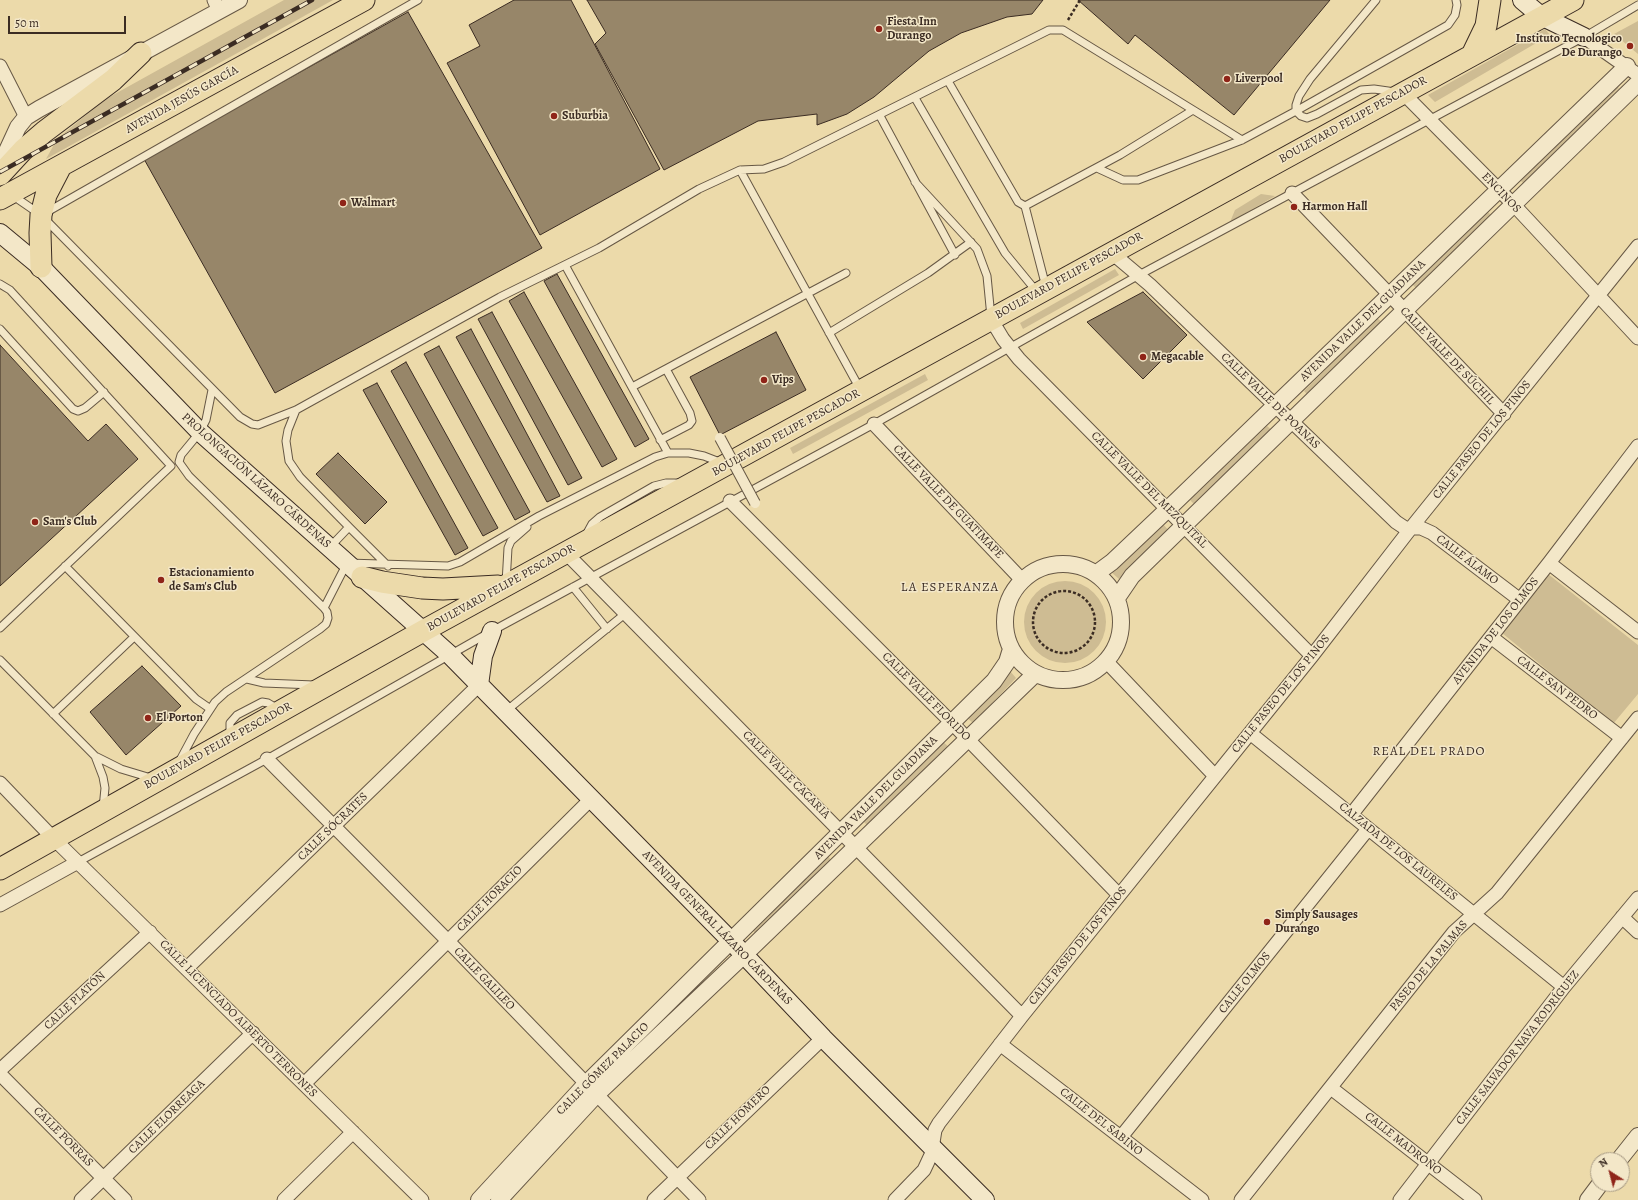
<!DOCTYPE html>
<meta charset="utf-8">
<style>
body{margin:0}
#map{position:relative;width:1638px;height:1200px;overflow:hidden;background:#ecdaaa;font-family:Alegreya,serif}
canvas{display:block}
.north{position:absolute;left:1590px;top:1152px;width:40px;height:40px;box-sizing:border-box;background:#f3e7c8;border:1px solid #a99c86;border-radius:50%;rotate:324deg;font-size:11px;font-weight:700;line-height:16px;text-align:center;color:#3b2c23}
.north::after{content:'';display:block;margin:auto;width:14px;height:18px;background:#8f2418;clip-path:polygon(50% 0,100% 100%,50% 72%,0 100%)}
.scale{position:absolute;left:8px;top:16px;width:118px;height:18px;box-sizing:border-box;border:2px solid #3b2c23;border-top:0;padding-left:5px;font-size:12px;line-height:14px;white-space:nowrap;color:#3b2c23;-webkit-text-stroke:3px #f3e7c8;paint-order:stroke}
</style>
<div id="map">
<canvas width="1638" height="1200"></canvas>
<div class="north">N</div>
<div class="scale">50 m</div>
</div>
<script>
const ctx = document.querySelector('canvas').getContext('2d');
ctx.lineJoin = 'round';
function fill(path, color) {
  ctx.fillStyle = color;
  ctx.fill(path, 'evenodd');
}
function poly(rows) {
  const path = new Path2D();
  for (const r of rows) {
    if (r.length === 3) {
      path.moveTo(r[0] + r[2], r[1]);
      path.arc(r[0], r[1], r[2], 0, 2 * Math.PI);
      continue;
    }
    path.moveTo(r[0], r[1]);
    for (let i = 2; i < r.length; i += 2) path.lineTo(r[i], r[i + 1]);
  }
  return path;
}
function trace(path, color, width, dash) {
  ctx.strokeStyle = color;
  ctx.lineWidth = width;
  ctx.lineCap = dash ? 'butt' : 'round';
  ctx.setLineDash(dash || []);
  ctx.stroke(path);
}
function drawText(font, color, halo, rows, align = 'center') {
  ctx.font = font + ' Alegreya,serif';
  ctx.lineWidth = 3;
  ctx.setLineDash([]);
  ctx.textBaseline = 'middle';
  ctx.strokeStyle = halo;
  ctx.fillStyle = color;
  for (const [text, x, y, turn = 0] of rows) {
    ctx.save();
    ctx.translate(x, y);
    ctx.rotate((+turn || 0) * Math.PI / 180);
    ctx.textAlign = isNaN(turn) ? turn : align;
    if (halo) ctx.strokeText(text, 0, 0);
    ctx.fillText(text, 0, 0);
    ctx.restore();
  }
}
const green = poly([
 [284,0,333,0,46,159,57,139,104,100],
 [1638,21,1638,54,1614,34],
 [1545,29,1550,35,1435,102,1428,95],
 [1614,83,1619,88,1525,185,1519,179],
 [1261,194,1275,196,1230,222,1235,210],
 [1488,212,1492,216,1417,289,1412,284],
 [1115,269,1119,275,1023,329,1020,323],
 [1377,318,1382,322,1310,397,1304,391],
 [925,374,928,380,793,454,790,448],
 [1267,426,1274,432,1196,506,1190,500],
 [1163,524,1169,531,1119,579,1111,572],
 [1548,574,1638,645,1638,694,1613,724,1502,633],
 [1065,622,41],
 [1010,671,1016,678,973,723,966,717],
 [942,741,949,747,869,827,862,820],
 [826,854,832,861,756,934,750,928]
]);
const building = poly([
 [514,0,571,0,660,169,540,235,447,63,480,46,469,25,514,0],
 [587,0,1043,0,1032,14,1007,17,961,33,929,51,874,97,847,114,817,125,817,114,758,121,664,170,595,44,606,33,587,0],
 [1078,0,1330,0,1234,115,1135,35,1128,44,1078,0],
 [408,12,542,248,275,393,144,159,408,12],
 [557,274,649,439,635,447,544,281,557,274],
 [524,292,617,459,602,467,509,301,524,292],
 [1143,292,1187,335,1143,379,1087,322,1143,292],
 [492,312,582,478,568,485,478,319,492,312],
 [471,329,560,496,547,502,456,337,471,329],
 [776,332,806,390,720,435,690,377,776,332],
 [0,345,88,441,106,424,138,459,0,586,0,345],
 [439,346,530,512,515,520,424,354,439,346],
 [406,362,498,528,483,536,391,371,406,362],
 [377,383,468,548,455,555,363,390,377,383],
 [338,453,387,502,365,524,316,474,338,453],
 [142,666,181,706,126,755,90,712,142,666]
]);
const path = poly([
 [1068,20,1080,0],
 [1064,622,31]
]);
const service = poly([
 [948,81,1018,202,1025,206,1120,155,1193,110],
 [1395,92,1374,89,1361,90,1317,114,1307,118,1301,116,1296,111,1448,25,1455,15,1457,5,1456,0],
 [915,98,1005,253,1037,292],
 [880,116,955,255],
 [1097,168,1123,180,1138,180,1242,140,1296,111,1296,105,1299,96,1310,79,1376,0],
 [740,170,860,389],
 [915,182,977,249,987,276,991,317],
 [12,195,41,215,240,417,252,424,258,425,296,410,500,297,599,248,699,189,740,170,764,169,784,162,1049,30,1063,30,1242,140],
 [1025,206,1046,287],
 [47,212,418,0],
 [565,265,668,453],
 [0,284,10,290,171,466,0,628],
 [0,329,73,409,78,411,85,408,104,392],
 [829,333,928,273,971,242],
 [632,387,846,273],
 [296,410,288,430,286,441,289,461,300,477,349,527,330,547],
 [660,440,689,425,692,421,690,413,666,369],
 [349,527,388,566],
 [586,535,592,524,600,517,654,486,666,483,680,483],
 [65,566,196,699,209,708],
 [506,583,508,548,511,541,527,527],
 [573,587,607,629],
 [324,608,347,563,448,566,460,562,539,516,655,457,668,453,689,453,704,456,722,463],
 [0,660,95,756,121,769,151,778],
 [247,679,264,683,314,685],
 [506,711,626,613],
 [53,714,134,637],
 [230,736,230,723,237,715,262,702,268,703,278,709],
 [95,756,103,777,105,788,103,808],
 [179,762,194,734,215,702,226,692,320,629,326,624,328,618,327,612,324,608,189,476,179,462,181,455,200,432,206,420,212,390],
 [78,862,267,759,492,631,874,424,1139,275,1584,37,1638,5]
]);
const minor = poly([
 [214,0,219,11],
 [1584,37,1638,75],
 [0,66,26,117],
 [1403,93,1514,205,1638,338],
 [1292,193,1504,414],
 [1112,253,1150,285,1396,522,1405,528,1421,528,1432,533,1520,600],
 [991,319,1003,339,1019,359,1312,656],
 [874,424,1022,580],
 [730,501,952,723,1119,895],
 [566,553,1022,1016],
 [1549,563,1638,632],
 [1491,637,1622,738],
 [1106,661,1215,776],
 [1250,733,1564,987],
 [267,759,448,941,699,1200],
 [0,783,53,838,422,1200],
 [1351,815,1549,563,1638,446],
 [0,905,78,862],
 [1622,917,1638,932],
 [187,968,479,685],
 [1000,1044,1202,1200],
 [0,1070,150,932],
 [0,1074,125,1200],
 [304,1084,591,799],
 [1331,1088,1475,1200],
 [1121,1137,1368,829],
 [81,1200,253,1033],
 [284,1200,353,1132],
 [654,1200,823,1038],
 [895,1200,924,1170,931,1155,935,1130,939,1123,1022,1016,1312,656,1411,528,1638,246],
 [1241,1200,1454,932,1497,893,1638,718],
 [1400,1200,1564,987,1638,898]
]);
const tertiary = poly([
 [0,166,18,127,26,117,39,109,239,0],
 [1063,622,58],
 [1097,573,1112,562,1168,509,1627,66],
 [1117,598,1132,576,1638,83],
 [1619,1160,1638,1136],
 [479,1200,585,1085,994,681,1007,662,1011,649],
 [499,1200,596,1095,744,955,1035,674],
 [1588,1200,1600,1184]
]);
const secondary = poly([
 [1522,0,1541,16,1584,37],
 [0,233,41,267,200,432,450,655,731,941,823,1038,985,1200],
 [479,685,483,656,492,631]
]);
const primary = poly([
 [1472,55,1486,26,1490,0],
 [0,175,23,150,44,132,113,80,141,53],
 [0,199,364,0],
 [41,267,40,233,41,215,46,195,61,166],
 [362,577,382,582,422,588,443,589,498,586],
 [0,869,423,631,1573,0]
]);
const rail = poly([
 [0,172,312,0]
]);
const pedestrianBridge = poly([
 [720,438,755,503]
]);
const markers = [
 [879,29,4,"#8f2418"],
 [1630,46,4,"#8f2418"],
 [1227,79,4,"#8f2418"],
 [554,116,4,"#8f2418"],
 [343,203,4,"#8f2418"],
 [1294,207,4,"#8f2418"],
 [1143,357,4,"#8f2418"],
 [764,380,4,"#8f2418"],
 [35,522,4,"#8f2418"],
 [161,580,4,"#8f2418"],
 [148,718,4,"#8f2418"],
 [1267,922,4,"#8f2418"]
];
const poiNames = [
 ["Fiesta Inn",887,22],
 ["Durango",887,36],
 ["Instituto Tecnologico",1622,39,"right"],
 ["De Durango",1622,53,"right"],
 ["Liverpool",1235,79],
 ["Suburbia",562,116],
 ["Walmart",351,203],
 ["Harmon Hall",1302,207],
 ["Megacable",1151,357],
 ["Vips",772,380],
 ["Sam's Club",43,522],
 ["Estacionamiento",169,573],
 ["de Sam's Club",169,587],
 ["El Porton",156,718],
 ["Simply Sausages",1275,915],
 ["Durango",1275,929]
];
const streetNames = [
 ["AVENIDA JESÚS GARCÍA",182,100,-29],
 ["BOULEVARD FELIPE PESCADOR",1353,120,-29],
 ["ENCINOS",1501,193,46],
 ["BOULEVARD FELIPE PESCADOR",1069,276,-29],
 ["AVENIDA VALLE DEL GUADIANA",1363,321,-44],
 ["CALLE VALLE DE SÚCHIL",1447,356,46],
 ["CALLE VALLE DE POANAS",1270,401,44],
 ["BOULEVARD FELIPE PESCADOR",786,433,-29],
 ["CALLE PASEO DE LOS PINOS",1482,440,-51],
 ["PROLONGACIÓN LÁZARO CÁRDENAS",256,481,42],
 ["CALLE VALLE DEL MEZQUITAL",1149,490,45],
 ["CALLE VALLE DE GUATIMAPE",948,502,46],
 ["CALLE ÁLAMO",1467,560,37],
 ["BOULEVARD FELIPE PESCADOR",501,588,-29],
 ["AVENIDA DE LOS OLMOS",1496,631,-52],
 ["CALLE SAN PEDRO",1557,688,37],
 ["CALLE PASEO DE LOS PINOS",1281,694,-51],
 ["CALLE VALLE FLORIDO",926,697,45],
 ["BOULEVARD FELIPE PESCADOR",218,746,-29],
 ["CALLE VALLE CACARIA",786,775,45],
 ["AVENIDA VALLE DEL GUADIANA",876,798,-45],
 ["CALLE SÓCRATES",333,827,-44],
 ["CALZADA DE LOS LAURELES",1398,852,39],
 ["CALLE HORACIO",490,899,-45],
 ["AVENIDA GENERAL LÁZARO CÁRDENAS",717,928,46],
 ["CALLE PASEO DE LOS PINOS",1078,946,-51],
 ["PASEO DE LA PALMAS",1429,966,-50],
 ["CALLE GALILEO",484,979,46],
 ["CALLE OLMOS",1245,983,-51],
 ["CALLE PLATÓN",75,1001,-43],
 ["CALLE LICENCIADO ALBERTO TERRONES",238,1019,45],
 ["CALLE SALVADOR NAVA RODRÍGUEZ",1518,1048,-52],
 ["CALLE GÓMEZ PALACIO",603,1069,-45],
 ["CALLE ELORREAGA",167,1117,-44],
 ["CALLE HOMERO",738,1118,-44],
 ["CALLE DEL SABINO",1101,1122,38],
 ["CALLE PORRAS",63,1137,45],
 ["CALLE MADROÑO",1403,1144,38]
];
const neighbourhoodNames = [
 ["LA ESPERANZA",950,588],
 ["REAL DEL PRADO",1429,752]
];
fill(green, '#cebc93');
fill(building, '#978669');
trace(building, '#3b2c23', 1);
trace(service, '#675845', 9);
trace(minor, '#675845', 15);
trace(tertiary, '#675845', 18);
trace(secondary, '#3b2c23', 20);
trace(primary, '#3b2c23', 23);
trace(path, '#3b2c23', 2.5, [3, 2]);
trace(service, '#f3e7c8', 7);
trace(minor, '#f3e7c8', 13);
trace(tertiary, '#f3e7c8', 16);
trace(secondary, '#f3e7c8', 18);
trace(primary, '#ecdaaa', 21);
trace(rail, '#3b2c23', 4.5);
trace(rail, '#f3e7c8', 3, [9]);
trace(pedestrianBridge, '#675845', 12, []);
trace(pedestrianBridge, '#f3e7c8', 10);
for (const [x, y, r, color] of markers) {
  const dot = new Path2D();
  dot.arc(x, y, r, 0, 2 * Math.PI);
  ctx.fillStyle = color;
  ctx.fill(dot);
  trace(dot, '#f3e7c8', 1.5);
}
drawText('bold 12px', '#3b2c23', '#f3e7c8', poiNames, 'left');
drawText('12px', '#3b2c23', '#f3e7c8', streetNames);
ctx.letterSpacing = '1px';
drawText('13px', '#3b2c23', '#f3e7c8', neighbourhoodNames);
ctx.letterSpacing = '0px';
</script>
